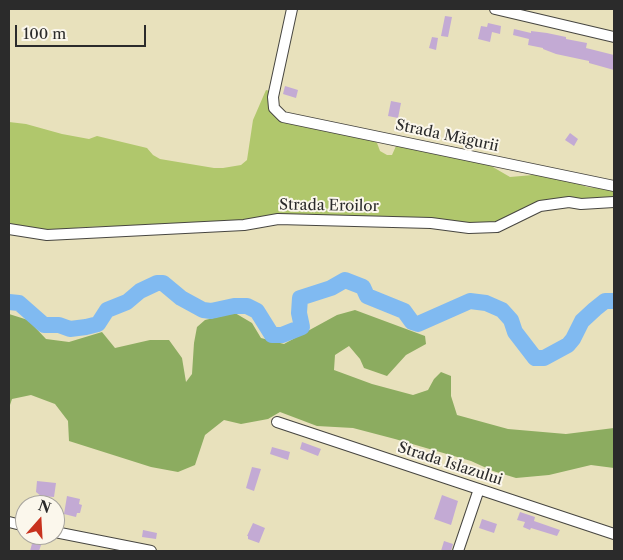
<!DOCTYPE html>
<meta charset="utf-8">
<style>
body{margin:0}
#map{position:relative;width:623px;height:560px;overflow:hidden;background:#e8e1bc;font-family:"Libre Caslon Text",serif}
canvas{display:block}
.frame{position:absolute;inset:0;border:10px solid #2b2b2b;pointer-events:none}
.north{position:absolute;left:15px;top:495px;width:50px;height:50px;box-sizing:border-box;background:#fbf7ec;border:1px solid #a8a59f;border-radius:50%;rotate:19deg;font-size:14px;font-weight:700;line-height:20px;text-align:center;color:#2b2b2b}
.north::after{content:'';display:block;margin:auto;width:18px;height:22px;background:#c8321e;clip-path:polygon(50% 0,100% 100%,50% 72%,0 100%)}
.scale{position:absolute;left:15px;top:25px;width:131px;height:22px;box-sizing:border-box;border:2px solid #2b2b2b;border-top:0;padding-left:6px;font-size:15px;line-height:18px;white-space:nowrap;color:#2b2b2b;-webkit-text-stroke:4px #fbf7ec;paint-order:stroke}
</style>
<div id="map">
<canvas width="623" height="560"></canvas>
<div class="frame"></div>
<div class="north">N</div>
<div class="scale">100 m</div>
</div>
<script>
const ctx = document.querySelector('canvas').getContext('2d');
ctx.lineJoin = 'round';
function fill(path, color) {
  ctx.fillStyle = color;
  ctx.fill(path, 'evenodd');
}
function poly(rows) {
  const path = new Path2D();
  for (const r of rows) {
    path.moveTo(r[0], r[1]);
    for (let i = 2; i < r.length; i += 2) path.lineTo(r[i], r[i + 1]);
  }
  return path;
}
function trace(path, color, width, dash) {
  ctx.strokeStyle = color;
  ctx.lineWidth = width;
  ctx.lineCap = dash ? 'butt' : 'round';
  ctx.setLineDash(dash || []);
  ctx.stroke(path);
}
function drawText(font, color, halo, rows, align = 'center') {
  ctx.font = font + ' "Libre Caslon Text",serif';
  ctx.lineWidth = 4;
  ctx.setLineDash([]);
  ctx.textBaseline = 'middle';
  ctx.strokeStyle = halo;
  ctx.fillStyle = color;
  for (const [text, x, y, turn = 0] of rows) {
    ctx.save();
    ctx.translate(x, y);
    ctx.rotate((+turn || 0) * Math.PI / 180);
    ctx.textAlign = isNaN(turn) ? turn : align;
    if (halo) ctx.strokeText(text, 0, 0);
    ctx.fillText(text, 0, 0);
    ctx.restore();
  }
}
const green = poly([
 [266,90,270,91,271,110,371,139,377,143,380,151,387,155,392,155,396,146,400,145,474,156,510,177,533,175,557,176,587,187,614,190,614,199,552,201,504,220,480,224,426,219,233,223,86,227,43,231,29,230,9,223,9,122,26,124,62,134,89,139,97,136,147,148,153,155,160,159,214,168,223,168,241,165,247,160,253,120]
]);
const forest = poly([
 [355,310,425,336,426,344,406,355,387,376,364,368,360,359,349,346,335,355,334,370,372,384,413,395,428,390,434,379,441,372,451,376,451,396,457,415,508,429,566,434,614,428,614,468,591,465,549,475,516,478,493,471,471,461,395,439,353,428,317,426,280,412,268,419,241,424,224,420,205,435,195,465,178,472,151,467,69,441,68,421,55,404,31,395,12,399,9,408,9,314,28,320,46,339,69,342,102,332,115,348,150,340,169,340,182,358,186,382,192,374,194,343,197,327,205,320,235,313,252,323,261,338,284,344,337,315]
]);
const river = poly([
 [9,302,19,303,44,325,59,325,70,329,86,327,98,324,107,310,127,302,140,291,157,283,163,283,181,298,203,310,211,311,234,306,247,306,257,311,272,335,282,335,302,327,299,313,300,298,331,288,345,280,363,287,367,296,404,311,412,322,418,324,470,301,486,303,502,310,511,320,515,332,535,358,544,358,568,345,573,339,582,321,595,309,605,301,614,301]
]);
const building = poly([
 [445,16,452,17,448,37,441,36],
 [488,23,501,26,500,34,492,32,490,42,478,39,481,26,487,27],
 [514,29,531,33,531,31,547,33,566,37,566,39,587,43,586,48,614,55,614,70,589,63,589,61,556,54,543,49,543,48,528,45,529,39,513,35],
 [432,37,438,38,436,50,429,48],
 [285,86,298,90,296,98,283,94],
 [391,101,401,103,398,118,388,116],
 [570,133,578,139,574,146,565,140],
 [302,442,321,449,318,456,300,449],
 [272,447,290,452,288,460,270,454],
 [252,467,261,469,254,491,246,488],
 [37,481,56,483,54,497,41,496,36,492],
 [442,495,458,501,451,525,434,519],
 [67,496,80,499,79,504,82,505,80,513,77,513,76,517,64,514],
 [520,512,535,517,534,521,560,530,557,536,531,528,530,530,523,527,525,522,517,520],
 [482,519,497,524,494,533,479,528],
 [253,523,265,528,259,543,248,539,248,536,247,536],
 [143,530,157,533,156,539,142,537],
 [33,540,42,542,39,551,30,551],
 [444,541,453,544,451,551,441,551]
]);
const minor = poly([
 [292,9,273,97,274,108,283,117,614,186],
 [495,9,614,37],
 [9,229,47,235,244,225,278,219,431,223,469,228,497,227,540,206,569,202,581,204,614,202],
 [277,422,614,534],
 [9,522,25,526],
 [55,532,151,551],
 [458,551,479,489]
]);
const streetNames = [
 ["Strada Măgurii",447,136,12],
 ["Strada Eroilor",329,206,1],
 ["Strada Islazului",450,464,18]
];
fill(green, '#b0c76c');
fill(forest, '#8cac60');
trace(river, '#80baf1', 16);
fill(building, '#c3aad4');
trace(minor, '#474641', 12);
trace(minor, '#fff', 10);
drawText('15px', '#2b2b2b', '#fbf7ec', streetNames);
</script>
